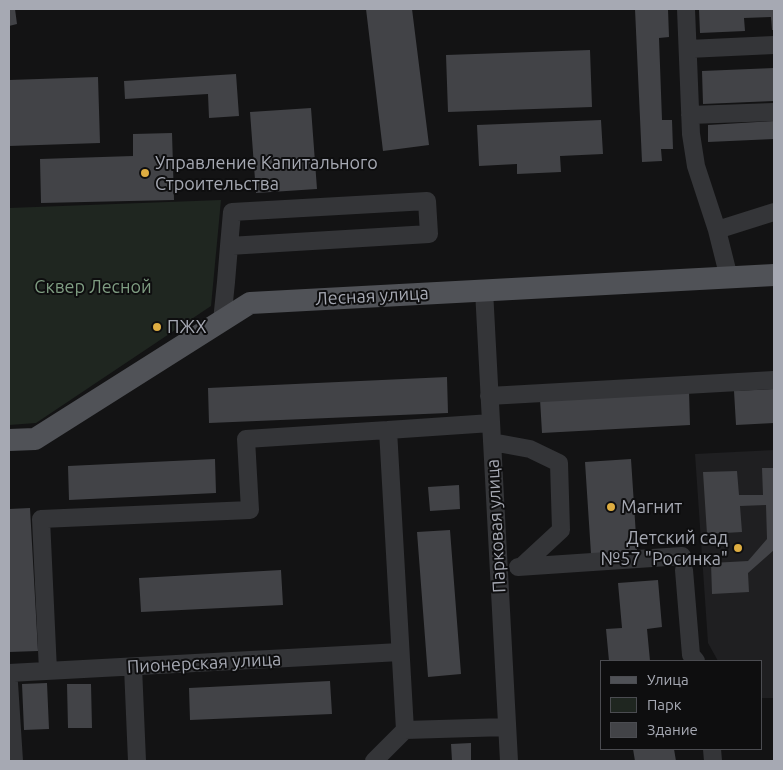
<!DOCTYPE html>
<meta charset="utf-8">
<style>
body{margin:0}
#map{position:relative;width:783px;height:770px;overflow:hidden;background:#131314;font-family:Ubuntu,sans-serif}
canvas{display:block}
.frame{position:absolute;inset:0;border:10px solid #a6a9b3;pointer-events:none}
.legend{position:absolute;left:600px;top:660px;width:162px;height:90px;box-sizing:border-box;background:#0e0e0f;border:1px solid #4b4c51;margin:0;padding:6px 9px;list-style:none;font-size:15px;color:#a6a9b3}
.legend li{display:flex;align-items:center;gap:10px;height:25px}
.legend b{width:25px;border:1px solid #4b4c51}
</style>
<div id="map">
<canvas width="783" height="770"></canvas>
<div class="frame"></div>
<ul class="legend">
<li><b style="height:6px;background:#505257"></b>Улица</li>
<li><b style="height:14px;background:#1f2620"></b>Парк</li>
<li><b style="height:14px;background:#424347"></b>Здание</li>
</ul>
</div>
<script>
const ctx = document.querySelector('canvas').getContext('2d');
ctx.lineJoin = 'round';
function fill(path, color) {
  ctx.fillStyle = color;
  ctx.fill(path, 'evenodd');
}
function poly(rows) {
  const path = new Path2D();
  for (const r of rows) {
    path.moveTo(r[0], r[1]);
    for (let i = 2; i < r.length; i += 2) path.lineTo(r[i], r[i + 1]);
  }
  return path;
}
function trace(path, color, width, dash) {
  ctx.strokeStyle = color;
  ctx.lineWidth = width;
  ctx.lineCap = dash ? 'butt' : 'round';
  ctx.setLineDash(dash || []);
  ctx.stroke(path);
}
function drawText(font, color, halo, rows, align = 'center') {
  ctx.font = font + ' Ubuntu,sans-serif';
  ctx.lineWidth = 4;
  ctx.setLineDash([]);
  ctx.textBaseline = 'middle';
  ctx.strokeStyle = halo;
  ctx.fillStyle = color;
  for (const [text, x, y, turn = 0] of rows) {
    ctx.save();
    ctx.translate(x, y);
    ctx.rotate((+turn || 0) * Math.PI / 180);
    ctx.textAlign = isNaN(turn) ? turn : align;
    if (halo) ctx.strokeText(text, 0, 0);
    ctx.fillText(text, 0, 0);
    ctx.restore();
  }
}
const built = poly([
 [774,450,774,698,762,698,762,661,718,661,708,643,695,454]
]);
const green = poly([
 [221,200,211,306,36,423,9,425,9,208]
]);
const building = poly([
 [9,9,15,9,17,24,9,26],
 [366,9,412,9,429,145,383,151],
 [635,9,668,9,669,37,659,38,662,120,672,120,673,149,661,149,662,161,642,162],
 [699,9,774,9,774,30,772,30,771,17,744,18,745,31,700,33],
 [590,50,592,107,448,112,446,55],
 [774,68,774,101,703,104,702,71],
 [236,74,239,116,209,118,208,94,125,99,124,81],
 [98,77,100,143,9,146,9,80],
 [311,108,317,189,256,193,250,112],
 [601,120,603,154,560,156,561,172,517,174,517,164,479,166,477,125],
 [774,121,774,139,708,142,708,125],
 [172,133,174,200,41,203,40,159,133,156,133,134],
 [447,377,448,413,209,423,208,388],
 [774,389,774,423,736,425,734,391],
 [689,391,690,425,542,433,540,399],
 [215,459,216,493,69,500,68,466],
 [631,459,637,551,591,554,585,462],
 [762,468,774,468,774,550,748,573,749,592,712,594,711,563,748,561,767,539,766,505,740,506,742,532,707,534,703,472,737,471,739,495,763,495],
 [459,485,460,509,430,511,428,487],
 [30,508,38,651,9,652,9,509],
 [450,530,461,674,428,677,417,532],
 [281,570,283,605,141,612,139,578],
 [658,580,662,627,647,629,650,661,609,661,606,629,622,628,618,583],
 [330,681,332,714,190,720,189,688],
 [47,683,49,729,24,730,22,684],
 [67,684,91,684,92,728,68,728],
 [471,743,471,761,452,761,451,744],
 [633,749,674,749,676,761,635,761]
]);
const minor = poly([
 [686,9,691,134,696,166,717,230,729,278],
 [688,49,774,45],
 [690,115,774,112],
 [717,230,774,212],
 [484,290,509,761],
 [222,321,226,282,229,246,232,212,427,201,429,234,229,246],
 [489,396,774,380],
 [491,423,388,430,405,730,507,727],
 [492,442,530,449,559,463,561,530,521,567],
 [518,567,682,556],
 [684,570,691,655,696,661],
 [133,667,137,761],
 [48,671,41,519,250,510,246,439,388,430],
 [9,673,400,652],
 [9,683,14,761],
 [712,749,713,761],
 [374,761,405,730]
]);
const major = poly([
 [9,440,35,439,250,303,774,275]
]);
const markers = [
 [145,173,5,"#dead41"],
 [157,327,5,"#dead41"],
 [611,507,5,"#dead41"],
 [738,548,5,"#dead41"]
];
const poiNames = [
 ["Управление Капитального",155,163],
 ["Строительства",155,184],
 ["ПЖХ",167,327],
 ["Магнит",621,507],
 ["Детский сад",728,538,"right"],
 ["№57 \"Росинка\"",728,559,"right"]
];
const parkNames = [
 ["Сквер Лесной",93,287]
];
const streetNames = [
 ["Лесная улица",372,296,-3],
 ["Парковая улица",496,526,-93],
 ["Пионерская улица",204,663,-3]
];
fill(built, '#1f1f21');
fill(green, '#1f2620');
fill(building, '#424347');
trace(minor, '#343538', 18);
trace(major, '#505257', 22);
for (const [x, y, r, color] of markers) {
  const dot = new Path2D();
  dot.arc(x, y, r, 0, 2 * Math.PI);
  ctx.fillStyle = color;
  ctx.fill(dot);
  trace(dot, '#0e0e0f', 2);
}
drawText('18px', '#a6a9b3', '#0e0e0f', poiNames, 'left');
drawText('18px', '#7e9c81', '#0e0e0f', parkNames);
drawText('18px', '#a6a9b3', '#0e0e0f', streetNames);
</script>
